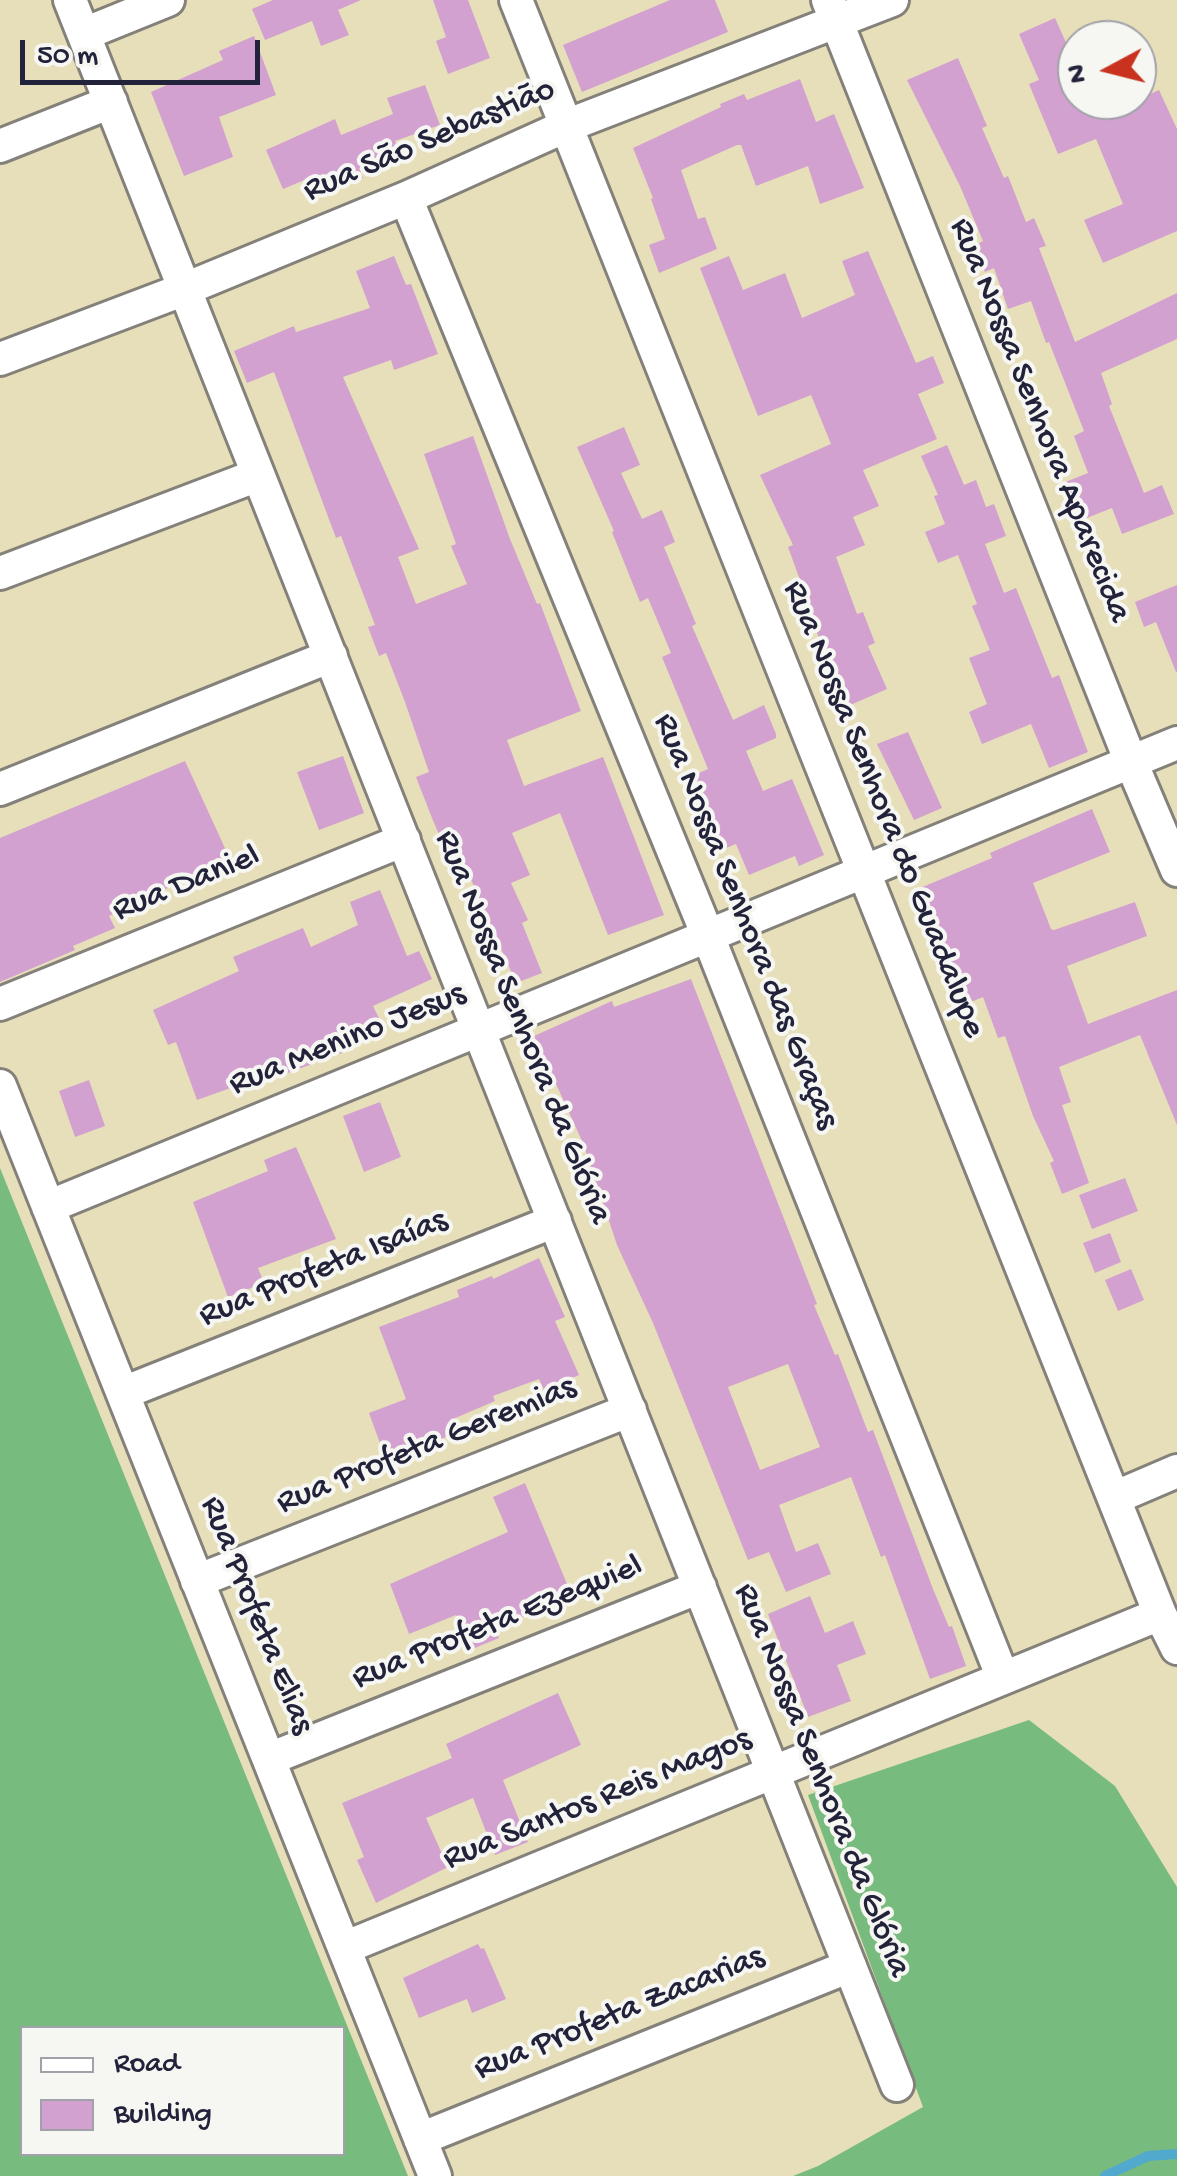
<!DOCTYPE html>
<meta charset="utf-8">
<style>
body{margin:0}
#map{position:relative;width:1177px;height:2176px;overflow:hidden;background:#e7dfb9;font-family:"Gochi Hand",sans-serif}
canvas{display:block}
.legend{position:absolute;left:20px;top:2026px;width:325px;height:130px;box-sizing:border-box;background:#f6f6f2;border:2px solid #a1a1a9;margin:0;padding:12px 18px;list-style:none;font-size:30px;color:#22223b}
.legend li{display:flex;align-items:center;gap:20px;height:50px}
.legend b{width:50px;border:2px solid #a1a1a9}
.north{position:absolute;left:1057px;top:20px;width:100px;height:100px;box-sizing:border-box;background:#f6f6f2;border:2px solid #a1a1a9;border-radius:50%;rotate:263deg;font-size:28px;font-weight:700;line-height:40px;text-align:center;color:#22223b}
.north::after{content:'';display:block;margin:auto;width:35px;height:45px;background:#c8321e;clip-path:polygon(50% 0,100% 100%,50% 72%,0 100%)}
.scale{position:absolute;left:20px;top:40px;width:240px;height:45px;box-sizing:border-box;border:5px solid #22223b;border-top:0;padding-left:12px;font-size:30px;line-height:35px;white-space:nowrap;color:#22223b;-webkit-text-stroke:8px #f6f6f2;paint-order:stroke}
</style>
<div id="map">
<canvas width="1177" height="2176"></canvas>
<ul class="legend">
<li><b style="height:12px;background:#fff"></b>Road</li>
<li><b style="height:28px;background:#d2a1cf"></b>Building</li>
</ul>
<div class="north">N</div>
<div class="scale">50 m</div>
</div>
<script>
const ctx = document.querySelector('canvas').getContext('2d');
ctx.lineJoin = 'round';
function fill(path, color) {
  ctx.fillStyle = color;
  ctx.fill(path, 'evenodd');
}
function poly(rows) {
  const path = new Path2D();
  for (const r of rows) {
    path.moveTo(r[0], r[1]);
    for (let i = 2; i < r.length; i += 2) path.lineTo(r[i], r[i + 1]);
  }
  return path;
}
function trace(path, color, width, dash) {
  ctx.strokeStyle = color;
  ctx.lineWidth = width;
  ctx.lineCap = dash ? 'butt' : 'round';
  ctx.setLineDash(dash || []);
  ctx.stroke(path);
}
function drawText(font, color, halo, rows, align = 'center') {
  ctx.font = font + ' "Gochi Hand",sans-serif';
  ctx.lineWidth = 8;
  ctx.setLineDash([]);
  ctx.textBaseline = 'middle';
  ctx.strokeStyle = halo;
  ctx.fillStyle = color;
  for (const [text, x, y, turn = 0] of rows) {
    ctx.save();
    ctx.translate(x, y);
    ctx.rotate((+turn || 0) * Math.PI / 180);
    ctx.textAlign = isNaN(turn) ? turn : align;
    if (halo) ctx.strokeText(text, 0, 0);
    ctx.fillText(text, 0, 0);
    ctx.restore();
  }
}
const forest = poly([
 [0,1168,408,2176,0,2176],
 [22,2028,342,2028,342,2154,22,2154],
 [1029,1720,1115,1786,1177,1887,1177,2176,793,2176,818,2166,923,2107,808,1795]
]);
const stream = poly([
 [1105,2176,1148,2156,1177,2154]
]);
const building = poly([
 [273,0,361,0,338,10,349,35,321,46,312,21,265,40,252,9],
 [433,0,468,0,490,58,448,74,436,41,446,37],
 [670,0,715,0,728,32,582,92,563,45],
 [1055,18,1077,67,1077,100,1137,100,1159,90,1177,129,1177,231,1103,263,1084,220,1123,204,1096,139,1058,154,1029,84,1039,80,1019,34],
 [254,36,276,95,219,117,233,157,184,176,151,92,223,60,219,51],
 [958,58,987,126,982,128,1004,178,1008,176,1026,222,1034,218,1046,246,1039,248,1075,342,1177,293,1177,339,1101,373,1112,404,1109,406,1144,493,1162,485,1174,514,1122,534,1112,508,1079,521,1063,483,1088,473,1074,436,1084,431,1049,342,1046,343,1031,301,1008,309,994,268,985,272,973,246,983,241,960,186,907,80],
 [800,79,816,122,834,114,864,188,820,204,808,166,756,186,741,145,737,145,681,170,698,219,705,217,717,249,659,273,649,245,665,239,651,199,653,198,633,148,721,107,720,104,744,94,747,100],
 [425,85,440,125,395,141,399,152,359,168,363,178,320,193,314,176,283,189,266,150,335,119,341,135,393,114,387,98],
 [868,251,916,363,933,356,944,383,918,394,937,439,863,470,879,506,853,517,865,545,836,557,857,614,863,612,875,643,868,646,887,689,839,710,825,679,835,675,800,593,804,591,788,547,793,545,760,475,831,444,811,395,758,416,700,268,729,256,743,290,785,273,802,318,855,295,842,261],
 [394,256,406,285,411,284,438,354,394,370,391,360,343,377,419,549,398,557,416,604,467,584,451,546,456,544,424,454,473,436,510,539,537,604,540,603,581,711,507,740,524,786,603,757,664,915,608,935,560,813,512,833,530,875,511,883,528,920,522,923,542,973,516,983,460,854,449,858,432,818,416,777,429,772,405,702,386,653,379,656,368,627,375,625,341,536,336,538,274,372,247,383,234,351,294,326,296,332,370,308,356,271],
 [624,427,640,465,621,473,642,519,662,510,675,542,664,547,696,624,692,626,733,720,764,705,776,734,776,738,746,751,763,791,792,779,824,855,799,866,795,856,749,875,736,844,721,850,690,777,708,769,662,657,671,653,648,598,640,602,612,532,614,531,577,447],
 [947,445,964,485,976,480,986,507,994,504,1006,536,985,544,1004,593,1016,588,1052,678,1059,675,1088,752,1049,768,1031,724,982,744,969,712,987,704,969,658,990,650,972,606,977,604,958,555,938,563,925,532,945,524,934,496,938,495,921,456],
 [1177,585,1177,672,1176,672,1156,622,1144,627,1135,602],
 [908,732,942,808,914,820,877,744],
 [343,756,364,813,319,830,297,772],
 [185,761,235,870,199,888,193,876,109,916,115,928,73,946,75,950,0,982,0,838],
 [1092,809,1110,852,1033,883,1051,929,1054,930,1135,902,1147,936,1067,966,1088,1024,1177,990,1177,1125,1140,1035,1059,1067,1071,1102,1062,1105,1089,1183,1062,1194,1050,1163,1054,1161,1033,1116,1005,1036,998,1038,983,997,966,1004,938,926,920,888,992,858,990,853],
 [380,890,407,956,419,951,432,979,373,1006,379,1018,344,1034,350,1050,277,1077,275,1072,197,1100,176,1042,168,1045,153,1010,239,971,233,957,303,928,311,947,358,925,350,902],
 [691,979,817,1304,814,1305,835,1355,838,1354,868,1432,873,1430,933,1589,949,1627,952,1626,966,1666,930,1679,885,1555,881,1557,851,1477,779,1505,796,1552,818,1543,831,1574,786,1592,769,1552,748,1560,653,1323,617,1245,583,1143,534,1036,612,1001,614,1007],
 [788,1364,820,1447,760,1470,728,1387],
 [89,1080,105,1126,75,1137,59,1091],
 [380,1102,401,1157,364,1172,343,1116],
 [296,1147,336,1239,258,1268,264,1283,228,1297,193,1202,268,1171,264,1160],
 [1125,1178,1138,1211,1092,1229,1079,1195],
 [1110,1233,1121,1262,1095,1273,1083,1243],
 [539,1258,565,1317,555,1321,579,1375,544,1390,539,1379,493,1396,495,1401,453,1419,458,1432,428,1444,425,1438,384,1454,369,1413,406,1399,379,1327,459,1297,457,1290,492,1276,493,1279],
 [1131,1269,1144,1300,1118,1311,1105,1280],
 [525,1483,572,1596,495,1629,499,1638,470,1650,456,1615,409,1634,390,1584,508,1532,493,1497],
 [810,1596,825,1633,853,1621,866,1654,837,1665,851,1701,808,1717,768,1614],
 [558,1693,581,1745,503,1780,528,1842,495,1855,473,1798,426,1818,448,1867,376,1903,357,1860,364,1857,342,1803,452,1758,446,1744],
 [478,1944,481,1949,484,1948,506,1999,472,2013,467,1999,419,2018,403,1978]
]);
const minor = poly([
 [70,0,897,2085],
 [516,0,1160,1614,1177,1648],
 [828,0,1131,762,1177,870],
 [84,34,168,0],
 [0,146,111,102],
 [406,198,708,936,1003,1678],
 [0,359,185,289,406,198,566,126,892,0],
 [0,573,258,475],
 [0,789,331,656],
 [0,1004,404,840],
 [0,1086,435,2176],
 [48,1207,1177,743],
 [123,1393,555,1221],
 [1114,1498,1177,1471],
 [197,1581,630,1410],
 [269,1759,700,1587],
 [344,1948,1160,1614],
 [420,2139,850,1966]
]);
const streetNames = [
 ["Rua São Sebastião",430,142,-23],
 ["Rua Nossa Senhora Aparecida",1038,421,68],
 ["Rua Nossa Senhora do Guadalupe",882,810,68],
 ["Rua Daniel",187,885,-22],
 ["Rua Nossa Senhora das Graças",744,922,68],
 ["Rua Nossa Senhora da Glória",521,1028,68],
 ["Rua Menino Jesus",348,1041,-22],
 ["Rua Profeta Isaías",324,1270,-22],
 ["Rua Profeta Geremias",427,1447,-22],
 ["Rua Profeta Elias",255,1616,68],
 ["Rua Profeta Ezequiel",498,1624,-22],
 ["Rua Nossa Senhora da Glória",820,1781,68],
 ["Rua Santos Reis Magos",598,1801,-22],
 ["Rua Profeta Zacarias",620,2015,-22]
];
fill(forest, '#78bb7e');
trace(stream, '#52a9ce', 10);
fill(building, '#d2a1cf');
trace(minor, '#84807a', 38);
trace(minor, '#fff', 32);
drawText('35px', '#22223b', '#f6f6f2', streetNames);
</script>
